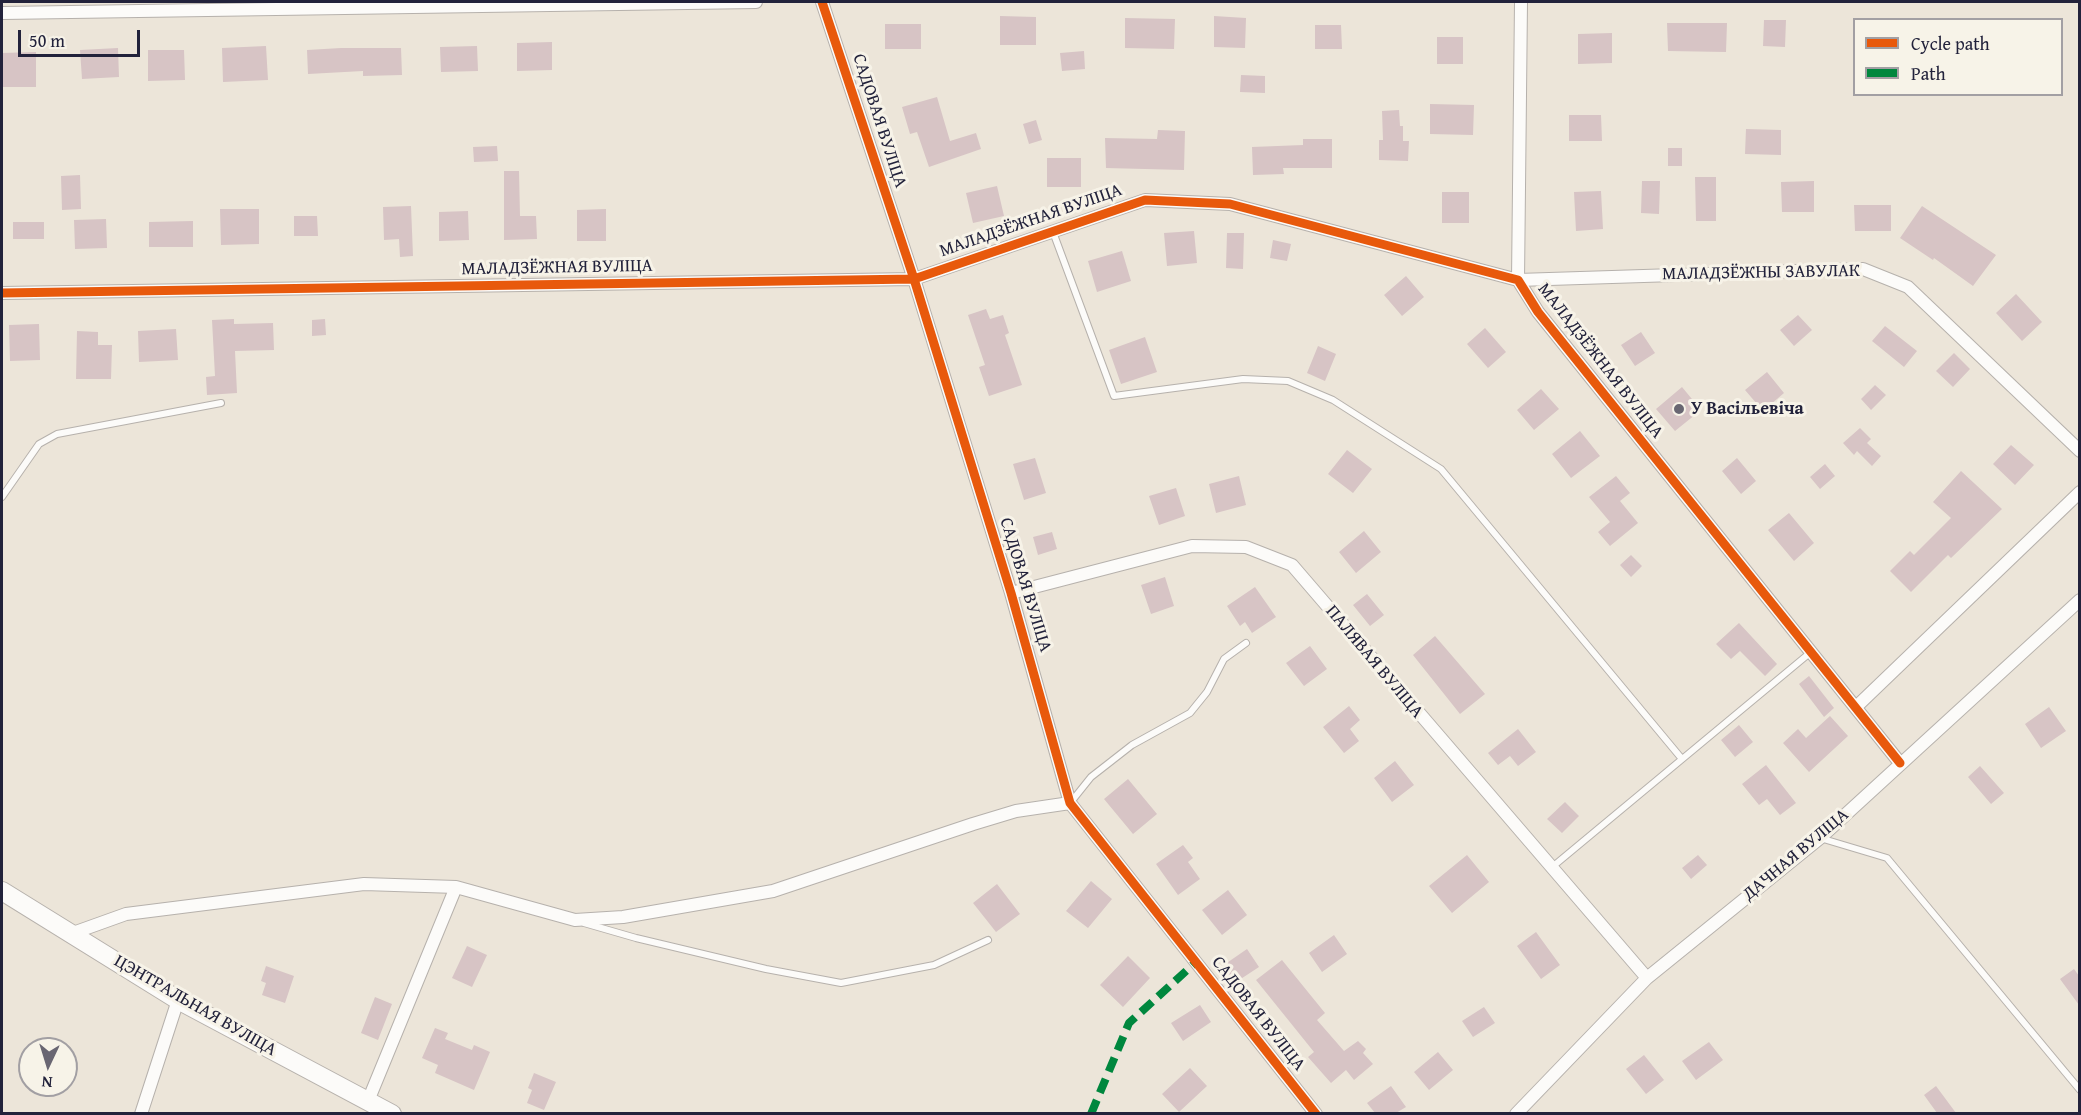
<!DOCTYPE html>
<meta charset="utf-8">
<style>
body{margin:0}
#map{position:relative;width:2081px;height:1115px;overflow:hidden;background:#ece5d9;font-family:"Gentium Book Plus",serif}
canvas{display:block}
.frame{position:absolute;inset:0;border:3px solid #22223b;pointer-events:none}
.legend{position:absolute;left:1853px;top:18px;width:210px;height:78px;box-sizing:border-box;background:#f7f3e8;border:2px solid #a29fa3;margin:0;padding:8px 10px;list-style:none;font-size:18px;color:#22223b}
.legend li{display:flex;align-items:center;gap:12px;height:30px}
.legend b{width:30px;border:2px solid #a29fa3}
.north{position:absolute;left:18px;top:1037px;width:60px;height:60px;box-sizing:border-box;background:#f7f3e8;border:2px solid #a29fa3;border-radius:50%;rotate:184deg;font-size:16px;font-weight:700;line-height:24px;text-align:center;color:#22223b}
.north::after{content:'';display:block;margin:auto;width:21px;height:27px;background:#696672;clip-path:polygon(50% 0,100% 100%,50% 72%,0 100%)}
.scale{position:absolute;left:18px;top:30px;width:122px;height:27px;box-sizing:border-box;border:3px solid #22223b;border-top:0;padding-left:8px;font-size:18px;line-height:21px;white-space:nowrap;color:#22223b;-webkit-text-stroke:4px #f7f3e8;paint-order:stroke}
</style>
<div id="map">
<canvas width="2081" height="1115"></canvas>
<div class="frame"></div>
<ul class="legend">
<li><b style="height:8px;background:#e8590c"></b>Cycle path</li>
<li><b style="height:8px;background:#00873e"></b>Path</li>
</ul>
<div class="north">N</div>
<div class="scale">50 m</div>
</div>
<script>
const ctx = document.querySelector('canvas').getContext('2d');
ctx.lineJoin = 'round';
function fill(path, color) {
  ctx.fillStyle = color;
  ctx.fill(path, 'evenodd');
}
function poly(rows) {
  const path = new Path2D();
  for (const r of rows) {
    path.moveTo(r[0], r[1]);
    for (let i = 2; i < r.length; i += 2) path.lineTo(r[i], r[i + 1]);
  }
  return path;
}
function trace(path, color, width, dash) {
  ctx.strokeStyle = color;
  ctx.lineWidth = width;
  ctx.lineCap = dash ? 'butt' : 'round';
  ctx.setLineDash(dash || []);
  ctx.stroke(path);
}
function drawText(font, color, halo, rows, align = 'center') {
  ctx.font = font + ' "Gentium Book Plus",serif';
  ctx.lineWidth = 6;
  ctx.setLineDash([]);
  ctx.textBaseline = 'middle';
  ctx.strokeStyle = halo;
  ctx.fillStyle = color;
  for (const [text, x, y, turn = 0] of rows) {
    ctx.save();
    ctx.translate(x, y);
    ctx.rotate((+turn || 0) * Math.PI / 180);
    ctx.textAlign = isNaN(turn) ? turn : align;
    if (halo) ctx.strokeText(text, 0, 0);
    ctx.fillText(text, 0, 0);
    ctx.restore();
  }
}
const building = poly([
 [1000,16,1036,17,1036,45,1000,45],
 [1214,16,1246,18,1245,48,1214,47],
 [1125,18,1175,19,1174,49,1125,48],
 [1764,20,1786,20,1785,47,1763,46],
 [1667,23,1727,23,1726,52,1668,51],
 [885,24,921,24,921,49,885,49],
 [1315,25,1341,25,1342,49,1315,49],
 [1612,33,1612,63,1578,64,1578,34],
 [1437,37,1463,37,1463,64,1437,64],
 [552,42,552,70,517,71,517,43],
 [266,46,268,80,223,82,222,48],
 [477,46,478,71,441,72,440,47],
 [118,48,119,77,82,79,80,50],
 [341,48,401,48,402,75,363,76,363,71,308,74,307,50],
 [148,50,184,50,185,80,148,81],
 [1084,51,1085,69,1062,71,1060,53],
 [36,52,36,87,2,87,2,53],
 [1241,75,1265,76,1265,93,1240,92],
 [937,97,950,141,976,133,981,149,929,167,917,132,910,134,902,107],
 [1430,104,1474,105,1473,135,1430,134],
 [1399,110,1400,126,1403,126,1403,141,1409,141,1408,161,1379,160,1379,140,1383,140,1382,111],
 [1569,115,1601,115,1602,141,1569,141],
 [1036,120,1042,140,1029,144,1023,124],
 [1746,129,1781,130,1781,155,1745,154],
 [1158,130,1185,131,1184,170,1106,168,1105,138,1157,139],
 [1303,139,1332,139,1332,168,1283,168,1284,174,1253,175,1252,147,1303,145],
 [497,146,498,161,474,162,473,147],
 [1668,148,1682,148,1682,166,1668,166],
 [1047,158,1081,158,1081,187,1047,187],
 [504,171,519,171,520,216,536,216,537,239,504,240],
 [80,175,81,209,62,210,61,176],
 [1695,177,1716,177,1716,221,1696,221],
 [1642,181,1660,181,1659,214,1641,213],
 [1814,181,1814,212,1782,212,1781,182],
 [997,186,1004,216,973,223,966,193],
 [1601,191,1603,229,1576,231,1574,192],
 [1442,192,1469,192,1469,223,1442,223],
 [1854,205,1891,205,1891,231,1855,231],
 [411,206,413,256,400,257,399,239,384,240,383,207],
 [1922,206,1996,255,1973,286,1934,258,1933,260,1900,238],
 [220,209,259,209,259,244,221,245],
 [606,209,606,241,577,241,577,210],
 [468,211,469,240,439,241,439,212],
 [294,216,317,216,318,236,294,236],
 [106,219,107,248,75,249,74,220],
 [193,221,193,247,149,247,149,222],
 [13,222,44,222,44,239,13,239],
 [1194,231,1197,263,1167,266,1164,233],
 [1227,233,1244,233,1243,269,1226,268],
 [1273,240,1291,244,1287,261,1270,258],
 [1122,251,1131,281,1097,292,1088,261],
 [1406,276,1424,297,1402,316,1384,295],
 [2016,294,2042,322,2022,341,1996,313],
 [986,309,990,319,1003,315,1009,333,1005,335,1022,385,989,396,979,367,985,365,968,315],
 [1798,315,1812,330,1794,346,1780,330],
 [234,319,234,324,273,323,274,350,235,351,237,393,207,395,206,377,215,376,212,320],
 [325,319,326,335,312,336,312,320],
 [39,324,40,360,10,361,9,325],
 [1885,326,1917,351,1904,367,1872,341],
 [1485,328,1506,352,1488,368,1467,344],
 [176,329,178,360,139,362,138,331],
 [77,331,98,332,98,345,112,345,111,379,76,379],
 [1641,332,1655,353,1635,366,1621,345],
 [1145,337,1157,372,1121,384,1109,350],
 [1318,346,1336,354,1325,381,1307,373],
 [1954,353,1970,369,1953,387,1936,371],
 [1767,372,1784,393,1763,411,1745,390],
 [1875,385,1886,395,1871,410,1861,399],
 [1682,387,1701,410,1675,431,1656,409],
 [1541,389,1559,409,1534,430,1517,410],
 [1860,428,1871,439,1867,443,1881,456,1872,466,1857,451,1854,455,1843,443],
 [1580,431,1600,456,1571,478,1552,454],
 [2011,445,2034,465,2015,485,1993,464],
 [1347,450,1372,469,1353,493,1328,474],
 [1035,458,1046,493,1024,500,1013,464],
 [1737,458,1756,481,1741,494,1722,471],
 [1825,464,1835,476,1820,489,1810,477],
 [1961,471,2002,509,1951,558,1948,555,1911,592,1890,571,1910,551,1914,555,1951,518,1933,502],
 [1239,476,1246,505,1216,513,1209,484],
 [1616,476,1630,493,1620,501,1638,523,1610,546,1598,532,1610,522,1589,497],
 [1176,488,1185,516,1159,525,1149,496],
 [1789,513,1814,543,1794,561,1768,530],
 [1364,531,1381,552,1356,573,1339,552],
 [1052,532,1057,549,1038,555,1033,537],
 [1631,555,1642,566,1631,577,1620,565],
 [1165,577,1174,606,1151,614,1141,585],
 [1255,587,1276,617,1252,633,1245,622,1240,626,1227,606],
 [1367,594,1384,615,1370,626,1353,605],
 [1739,623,1777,664,1765,676,1740,651,1731,659,1716,644],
 [1435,636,1485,694,1460,714,1413,655],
 [1310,646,1327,669,1304,686,1286,663],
 [1809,676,1834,708,1824,717,1799,684],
 [1349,706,1360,720,1350,729,1359,741,1344,753,1323,727],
 [2049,707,2066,731,2041,748,2025,724],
 [1830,716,1848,736,1809,772,1783,743,1798,729,1806,738],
 [1739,725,1753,742,1735,757,1721,740],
 [1518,729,1536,752,1518,766,1510,756,1498,765,1488,753],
 [1395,761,1414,785,1392,802,1374,778],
 [1766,765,1796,803,1780,815,1767,799,1759,805,1742,784],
 [1980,766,2004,793,1991,804,1968,777],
 [1128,779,1157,814,1133,834,1104,799],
 [1565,802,1579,816,1562,833,1547,819],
 [1183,845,1193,858,1188,862,1200,879,1178,895,1156,864],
 [1467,855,1489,882,1452,913,1429,886],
 [1698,855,1707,865,1691,879,1682,868],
 [1091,881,1112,899,1088,928,1066,911],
 [997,884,1020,914,996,932,973,903],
 [1228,890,1247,915,1222,935,1202,910],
 [1536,932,1560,965,1541,979,1517,946],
 [1334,935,1347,954,1322,972,1309,953],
 [467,946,487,955,472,987,452,978],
 [1247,949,1259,967,1230,986,1218,969],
 [1128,956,1150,978,1123,1007,1100,985],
 [1282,960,1325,1013,1317,1020,1344,1051,1358,1041,1366,1049,1363,1053,1373,1064,1354,1080,1346,1070,1331,1083,1308,1057,1314,1052,1256,980],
 [266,966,294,976,285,1003,262,995,266,983,261,981],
 [2074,969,2079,976,2079,1005,2060,979],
 [375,997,392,1004,378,1040,361,1033],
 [1200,1005,1211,1022,1183,1041,1171,1023],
 [1484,1007,1495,1023,1473,1037,1462,1021],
 [435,1028,448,1033,445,1039,472,1050,474,1045,490,1052,474,1090,435,1073,438,1065,422,1058],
 [1709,1042,1723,1060,1696,1080,1682,1061],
 [1438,1052,1453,1070,1429,1090,1414,1072],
 [1644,1055,1664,1080,1646,1094,1626,1069],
 [1190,1068,1207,1086,1179,1112,1162,1094],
 [534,1073,556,1082,544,1110,527,1103,532,1090,528,1088],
 [1391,1086,1406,1107,1396,1113,1375,1113,1367,1103],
 [1936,1086,1956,1113,1937,1113,1924,1095]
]);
const lane = poly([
 [1053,232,1114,396,1243,379,1288,381,1333,400,1441,469,1682,759],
 [2,497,39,444,57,434,221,403],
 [1071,802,1091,777,1132,745,1190,713,1207,692,1224,659,1246,643],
 [1820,838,1887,858,2080,1090],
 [1551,868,1811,652],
 [584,923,636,938,766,969,841,983,934,965,988,940]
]);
const street = poly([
 [822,2,914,279,1011,593,1070,803,1316,1114],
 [1521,2,1518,280,1863,269,1908,287,2080,451],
 [2,13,756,2],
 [2,293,914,279,1145,200,1230,204,1518,280,1538,312,1900,763],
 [1011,593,1192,546,1246,547,1292,565,1647,978],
 [1856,707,2080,492],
 [73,933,126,914,364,884,456,887,575,920,623,917,773,891,973,824,1016,811,1070,803],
 [368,1101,456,887],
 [141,1114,178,1000],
 [1516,1114,1647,978,1820,838,2080,600]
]);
const secondary = poly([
 [2,891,178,1000,392,1114]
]);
const quiet = poly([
 [1091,1114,1129,1023,1196,962]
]);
const cycleway = poly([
 [822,2,914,279,1011,593,1070,803,1316,1114],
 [2,293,914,279,1145,200,1230,204,1518,280,1538,312,1900,763]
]);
const markers = [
 [1679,409,6,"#696672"]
];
const streetNames = [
 ["САДОВАЯ ВУЛІЦА",879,121,72],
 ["МАЛАДЗЁЖНАЯ ВУЛІЦА",1031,221,-19],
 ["МАЛАДЗЁЖНАЯ ВУЛІЦА",557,268,-1],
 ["МАЛАДЗЁЖНЫ ЗАВУЛАК",1761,273,-1],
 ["МАЛАДЗЁЖНАЯ ВУЛІЦА",1600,361,52],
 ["САДОВАЯ ВУЛІЦА",1025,585,73],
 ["ПАЛЯВАЯ ВУЛІЦА",1374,662,50],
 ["ДАЧНАЯ ВУЛІЦА",1796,855,-40],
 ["ЦЭНТРАЛЬНАЯ ВУЛІЦА",195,1006,30],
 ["САДОВАЯ ВУЛІЦА",1258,1014,52]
];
const poiNames = [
 ["У Васільевіча",1691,409]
];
fill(building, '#d7c4c5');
trace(lane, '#b6b1ac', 8);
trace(street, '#b6b1ac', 14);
trace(secondary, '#b6b1ac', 20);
trace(lane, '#fcfbf9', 6);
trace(street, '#fcfbf9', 12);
trace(secondary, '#fcfbf9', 18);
trace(quiet, '#00873e', 8, [15, 8]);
trace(cycleway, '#e8590c', 9);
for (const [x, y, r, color] of markers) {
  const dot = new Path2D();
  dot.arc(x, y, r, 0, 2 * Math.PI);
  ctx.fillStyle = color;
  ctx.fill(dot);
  trace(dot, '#f7f3e8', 2);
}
drawText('18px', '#22223b', '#f7f3e8', streetNames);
drawText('bold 18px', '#22223b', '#f7f3e8', poiNames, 'left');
</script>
